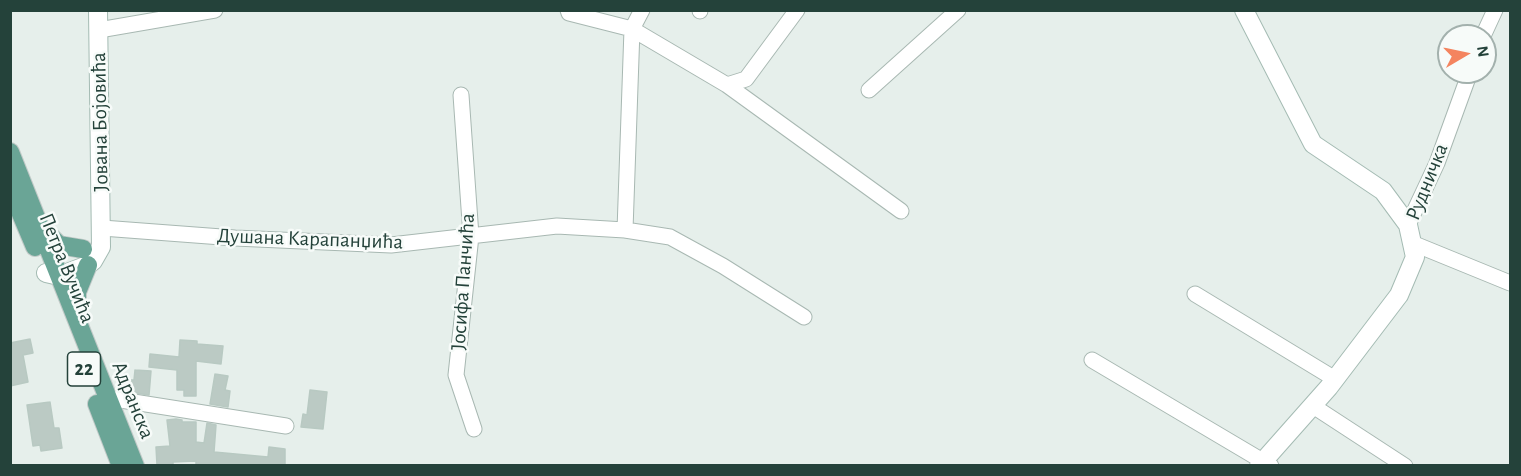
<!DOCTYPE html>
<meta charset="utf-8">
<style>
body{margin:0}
#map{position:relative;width:1521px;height:476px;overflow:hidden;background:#e6efeb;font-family:"Alegreya Sans",sans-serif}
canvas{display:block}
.frame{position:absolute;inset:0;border:12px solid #24423a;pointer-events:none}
.north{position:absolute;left:1437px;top:24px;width:60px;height:60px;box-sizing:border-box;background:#f7fbf9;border:2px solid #a3b1ad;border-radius:50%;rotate:81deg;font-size:16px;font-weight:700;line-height:24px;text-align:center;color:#24423a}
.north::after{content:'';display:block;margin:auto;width:21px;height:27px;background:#f4845f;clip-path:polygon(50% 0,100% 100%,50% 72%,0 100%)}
</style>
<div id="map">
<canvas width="1521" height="476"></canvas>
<div class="frame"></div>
<div class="north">N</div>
</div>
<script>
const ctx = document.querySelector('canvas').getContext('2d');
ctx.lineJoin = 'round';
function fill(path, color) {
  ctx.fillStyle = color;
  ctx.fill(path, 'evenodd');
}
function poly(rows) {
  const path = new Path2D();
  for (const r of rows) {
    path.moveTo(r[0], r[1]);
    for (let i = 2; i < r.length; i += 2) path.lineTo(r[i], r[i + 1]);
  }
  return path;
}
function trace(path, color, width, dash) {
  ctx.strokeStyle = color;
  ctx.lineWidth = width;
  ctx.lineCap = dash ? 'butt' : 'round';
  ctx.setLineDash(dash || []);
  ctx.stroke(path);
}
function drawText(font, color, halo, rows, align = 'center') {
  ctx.font = font + ' "Alegreya Sans",sans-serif';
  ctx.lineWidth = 5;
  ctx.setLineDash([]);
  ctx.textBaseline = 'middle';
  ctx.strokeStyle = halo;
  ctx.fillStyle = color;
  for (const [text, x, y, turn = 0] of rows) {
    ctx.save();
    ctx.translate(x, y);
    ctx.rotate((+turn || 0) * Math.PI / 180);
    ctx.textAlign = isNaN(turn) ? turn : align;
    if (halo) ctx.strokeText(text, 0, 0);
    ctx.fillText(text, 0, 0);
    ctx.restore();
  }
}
const building = poly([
 [30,339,33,353,23,355,28,382,10,386,10,343,30,339],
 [180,340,197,341,197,344,223,346,221,364,196,361,196,396,184,396,184,390,177,390,177,370,149,367,150,354,179,357,180,340],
 [135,370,151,371,149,395,130,392,131,380,134,380,135,370],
 [215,374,228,376,225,390,230,391,228,407,210,404,215,374],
 [310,390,327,392,323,429,301,427,303,414,307,415,310,390],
 [50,402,54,428,59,428,62,448,41,451,40,445,33,446,27,405,50,402],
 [176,419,182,420,182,422,196,422,196,442,204,443,207,423,216,425,214,452,268,457,269,447,285,449,285,465,196,465,196,461,173,462,173,465,157,465,156,447,170,446,167,420,176,419]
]);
const street = poly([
 [568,10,569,13,632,29,642,10],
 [700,11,700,10],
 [99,30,215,10],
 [1483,36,1495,10],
 [727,85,901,211],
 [869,90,958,10],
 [461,95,471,236,456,375,474,429],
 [1408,225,1437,163,1470,72],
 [102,228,235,238,391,245,557,226,625,230,632,29,727,85,746,79,797,10],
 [625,230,670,237,723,266,804,317],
 [1412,243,1510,283],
 [1195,294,1335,379],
 [1092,360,1271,466],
 [108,398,286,426],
 [1313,406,1405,466]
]);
const secondary = poly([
 [1244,10,1313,144,1383,191,1408,225,1415,257,1399,295,1329,387,1259,466],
 [46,273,59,276,88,265,93,261,101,247,98,10]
]);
const primary = poly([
 [10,152,135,466],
 [10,188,35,247],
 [44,230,59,245,83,249],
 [77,314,77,292,88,265],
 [97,404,121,466]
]);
const shields = [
 [84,369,33]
];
const shieldNames = [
 ["22",84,369]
];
const streetNames = [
 ["Јована Бојовића",100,122,-91],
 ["Рудничка",1427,182,-68],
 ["Душана Карапанџића",310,239,2],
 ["Петра Вучића",67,268,68],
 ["Јосифа Панчића",463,282,-86],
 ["Адранска",133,400,68]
];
fill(building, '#bbcac4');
trace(building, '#b8c9c2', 1.5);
trace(street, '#a8b8b2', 17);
trace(secondary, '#a4bbb3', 20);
trace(primary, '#c2cac8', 20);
trace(street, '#fff', 15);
trace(secondary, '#fff', 18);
trace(primary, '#6aa596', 18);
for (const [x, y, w] of shields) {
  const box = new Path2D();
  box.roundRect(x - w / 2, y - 17, w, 34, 4.5);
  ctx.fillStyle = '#f7fbf9';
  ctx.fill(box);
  trace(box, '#24423a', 1.5);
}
drawText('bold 20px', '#24423a', null, shieldNames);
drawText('21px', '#24423a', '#f7fbf9', streetNames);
</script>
